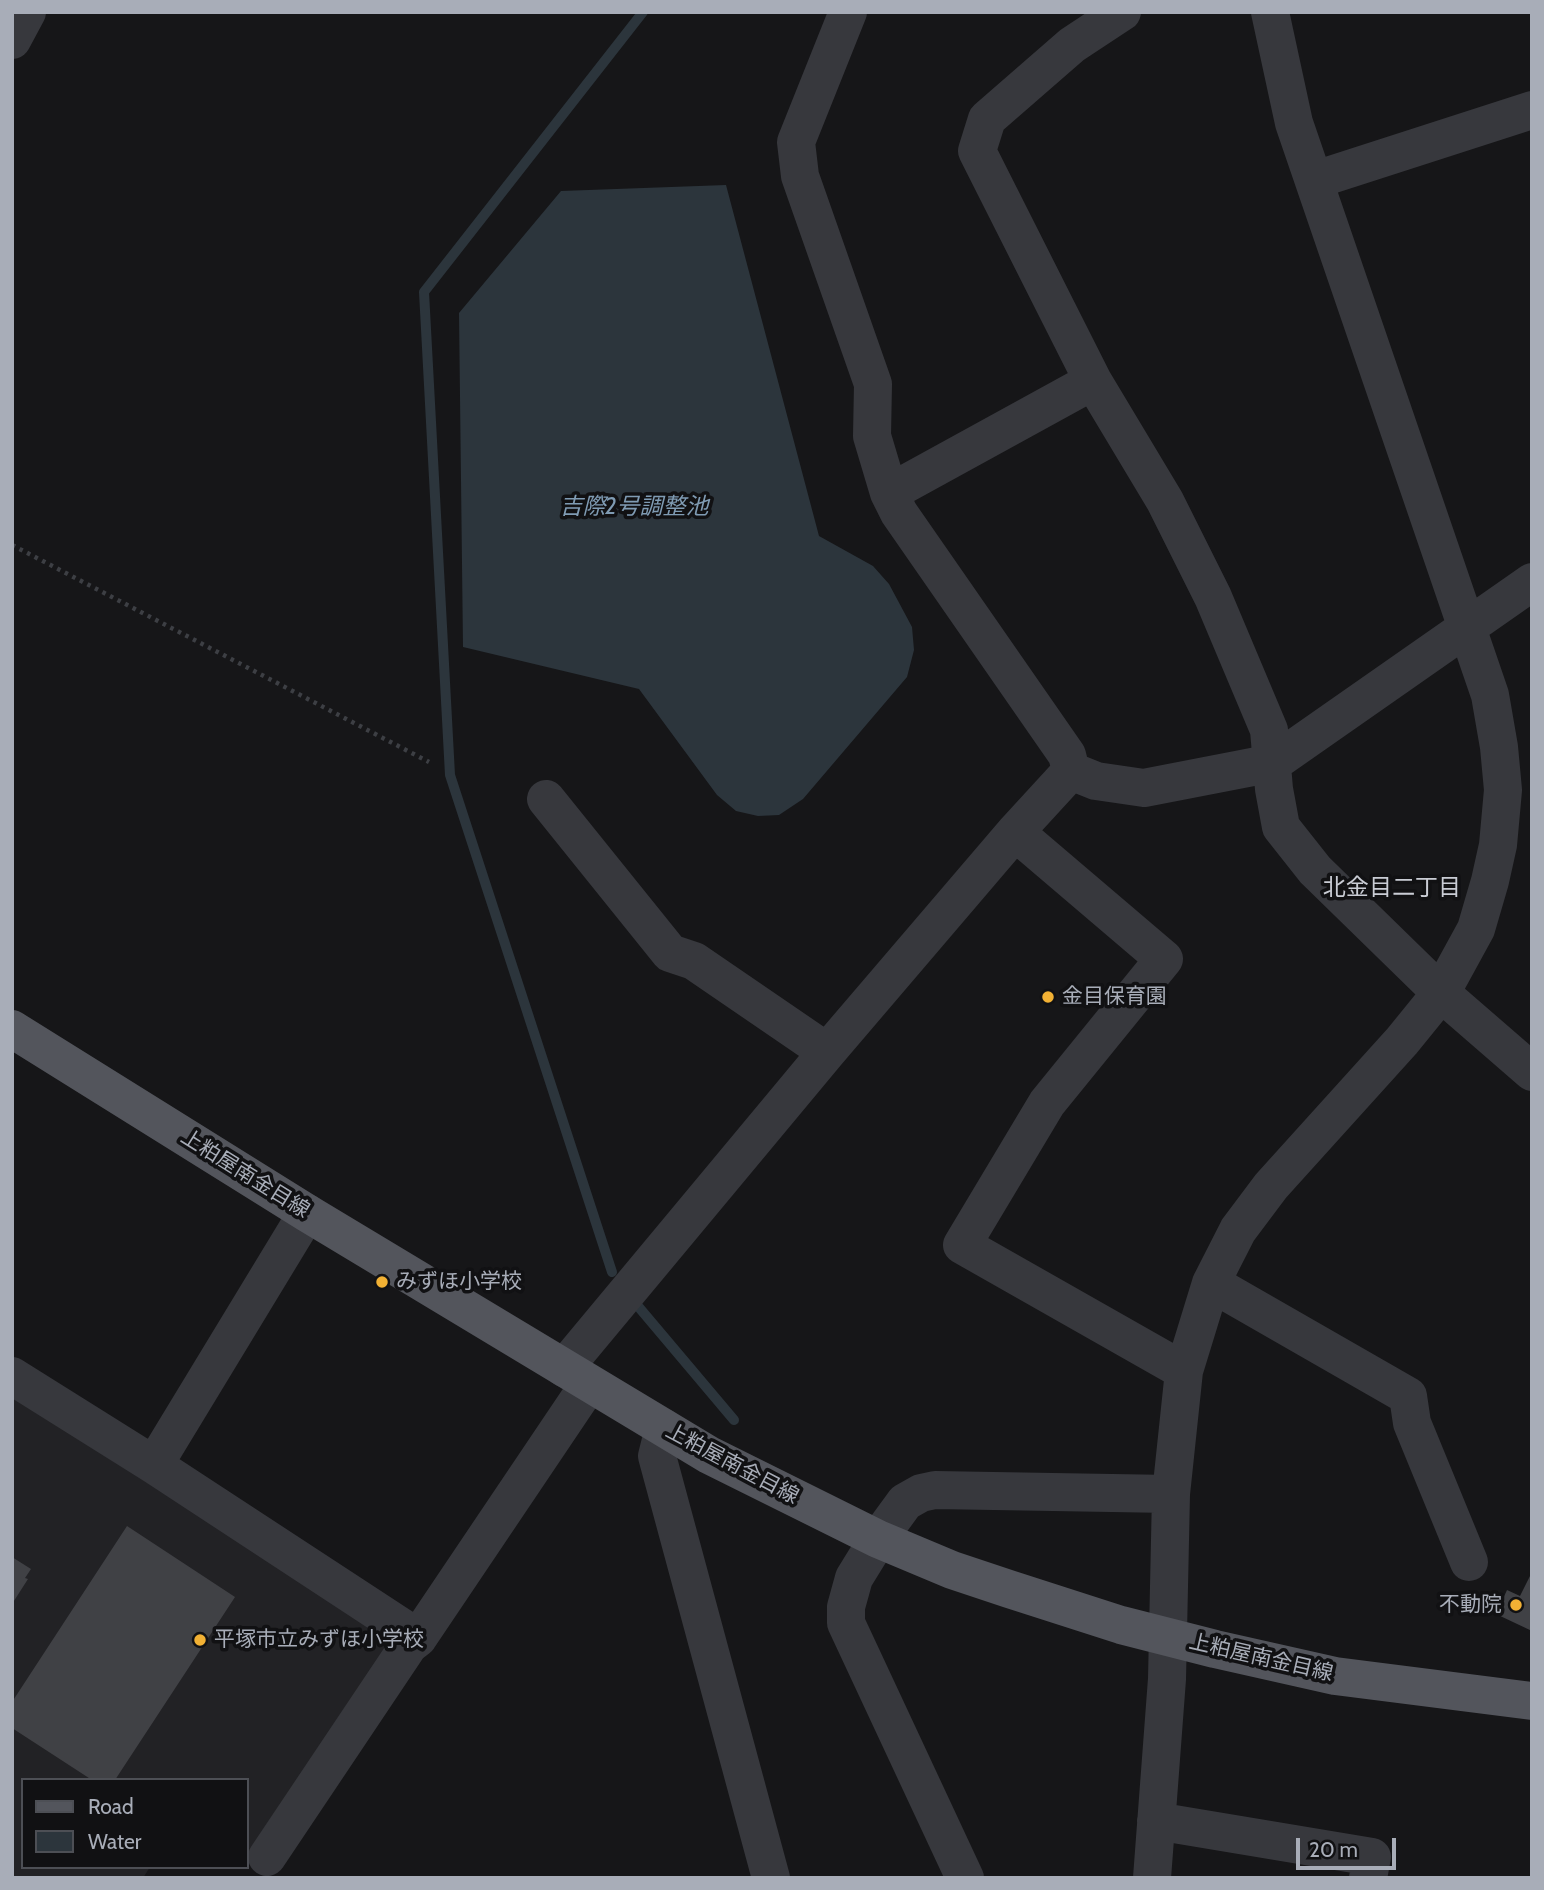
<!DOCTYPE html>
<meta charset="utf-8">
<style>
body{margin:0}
#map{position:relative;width:1544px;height:1890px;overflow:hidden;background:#161618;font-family:Cabin,sans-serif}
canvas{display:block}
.frame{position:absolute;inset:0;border:14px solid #a8adb8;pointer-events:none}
.legend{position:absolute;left:21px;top:1778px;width:228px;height:91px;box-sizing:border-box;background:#111113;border:2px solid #4d4f55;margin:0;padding:9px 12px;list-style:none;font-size:21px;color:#a8adb8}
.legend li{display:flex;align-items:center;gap:14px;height:35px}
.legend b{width:35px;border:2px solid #4d4f55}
.scale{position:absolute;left:1296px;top:1838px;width:100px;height:32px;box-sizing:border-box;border:4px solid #a8adb8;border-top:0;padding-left:9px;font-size:21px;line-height:24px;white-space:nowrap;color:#a8adb8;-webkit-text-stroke:5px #111113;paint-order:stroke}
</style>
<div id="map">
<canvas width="1544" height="1890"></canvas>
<div class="frame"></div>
<ul class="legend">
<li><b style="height:9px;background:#53555c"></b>Road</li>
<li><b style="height:19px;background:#2c353c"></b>Water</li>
</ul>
<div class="scale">20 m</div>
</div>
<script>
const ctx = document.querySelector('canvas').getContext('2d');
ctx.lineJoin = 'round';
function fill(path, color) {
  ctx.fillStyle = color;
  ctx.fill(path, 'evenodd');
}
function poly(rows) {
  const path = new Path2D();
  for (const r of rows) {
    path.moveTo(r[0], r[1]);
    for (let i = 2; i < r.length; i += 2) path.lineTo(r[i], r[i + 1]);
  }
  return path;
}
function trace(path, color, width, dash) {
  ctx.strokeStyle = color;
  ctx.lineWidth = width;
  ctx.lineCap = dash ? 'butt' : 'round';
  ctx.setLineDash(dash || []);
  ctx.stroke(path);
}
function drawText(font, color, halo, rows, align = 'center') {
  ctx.font = font + ' Cabin,"Noto Sans JP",sans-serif';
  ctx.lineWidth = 7;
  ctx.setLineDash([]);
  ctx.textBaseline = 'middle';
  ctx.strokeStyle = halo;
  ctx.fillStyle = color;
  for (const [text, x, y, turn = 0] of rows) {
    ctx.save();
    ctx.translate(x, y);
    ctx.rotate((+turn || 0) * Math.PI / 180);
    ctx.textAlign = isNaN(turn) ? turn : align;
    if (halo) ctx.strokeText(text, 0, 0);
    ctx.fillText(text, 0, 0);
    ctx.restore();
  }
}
const built = poly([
 [12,1391,386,1633,388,1646,248,1858,247,1780,23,1780,23,1867,150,1867,143,1878,12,1878]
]);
const water = poly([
 [726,185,819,536,873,566,889,584,912,627,914,650,907,677,803,799,779,815,758,816,736,811,717,795,639,689,463,647,459,313,561,191]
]);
const stream = poly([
 [612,1272,450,775,424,292,643,12],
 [637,1305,734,1420]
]);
const building = poly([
 [127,1526,235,1597,115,1780,92,1780,12,1728,12,1702],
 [12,1557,31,1569,25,1578,28,1579,12,1604],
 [1532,1572,1532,1631,1496,1614,1507,1590,1520,1596]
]);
const path = poly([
 [12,545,429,762]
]);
const minor = poly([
 [848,12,796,142,800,176,873,384,872,436,889,493,899,513,1067,755,1071,771,1096,781,1144,788,1273,763,1532,582],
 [1122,12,1072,45,987,119,977,151,1093,381,1165,501,1213,597,1269,730,1274,789,1281,827,1315,870,1441,993,1532,1072],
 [12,40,27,12],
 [1315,180,1532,110],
 [889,493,1093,381],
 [546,799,670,953,694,961,827,1052],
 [1015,832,1164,959,1047,1103,962,1245,1184,1371],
 [1211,1283,1408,1396,1412,1423,1469,1562],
 [564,1368,827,1052,1015,832,1071,771],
 [12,1376,154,1465,418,1638],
 [664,1428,657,1456,771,1878],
 [154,1465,307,1213],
 [1156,1821,1372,1857,1368,1878],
 [267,1857,409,1645,418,1638,589,1384],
 [965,1878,846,1623,846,1607,854,1578,878,1539,905,1502,921,1493,935,1490,1171,1494],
 [1152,1878,1167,1679,1171,1494,1184,1371,1211,1283,1238,1230,1271,1186,1402,1041,1441,993,1476,929,1490,881,1498,845,1503,790,1499,747,1490,695,1294,123,1270,12]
]);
const major = poly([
 [12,1029,307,1213,709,1455,878,1539,952,1570,1009,1589,1121,1625,1215,1649,1335,1676,1532,1701]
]);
const markers = [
 [1048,997,7,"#f2b134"],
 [382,1282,7,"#f2b134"],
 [1516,1605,7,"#f2b134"],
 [200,1640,7,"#f2b134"]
];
const poiNames = [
 ["金目保育園",1062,997],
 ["みずほ小学校",396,1282],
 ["不動院",1502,1605,"right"],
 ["平塚市立みずほ小学校",214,1640]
];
const streetNames = [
 ["上粕屋南金目線",245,1174,32],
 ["上粕屋南金目線",732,1464,28],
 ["上粕屋南金目線",1261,1658,13]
];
const waterNames = [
 ["吉際2号調整池",634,507]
];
const neighbourhoodNames = [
 ["北金目二丁目",1392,888]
];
fill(built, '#222225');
fill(water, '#2c353c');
trace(stream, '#2c353c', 10);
fill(building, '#404145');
trace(path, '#3d3f44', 4.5, [3.5, 5]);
trace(minor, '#37383d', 38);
trace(major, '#53555c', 38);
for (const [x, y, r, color] of markers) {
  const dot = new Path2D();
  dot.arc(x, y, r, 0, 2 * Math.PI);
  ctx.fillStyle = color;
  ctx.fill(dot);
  trace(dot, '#111113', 2.5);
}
drawText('21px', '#a8adb8', '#111113', poiNames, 'left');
drawText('21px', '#a8adb8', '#111113', streetNames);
drawText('italic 23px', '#7f9bb3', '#111113', waterNames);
drawText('23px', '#c9ccd4', '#111113', neighbourhoodNames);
</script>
